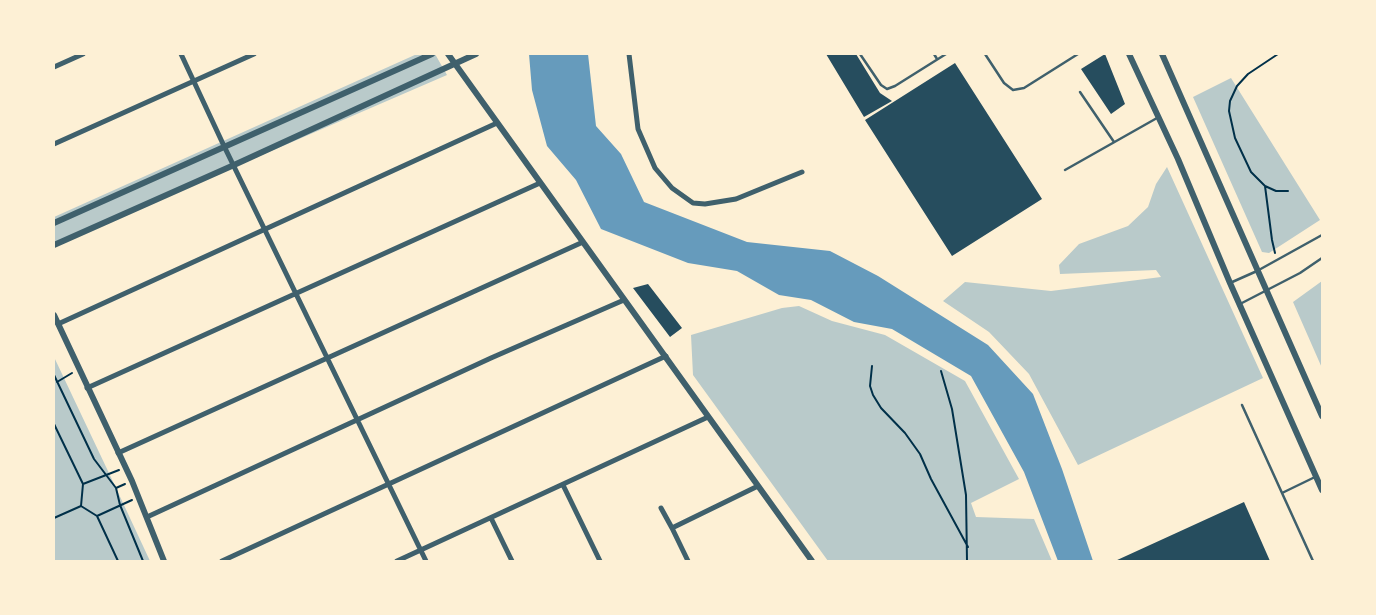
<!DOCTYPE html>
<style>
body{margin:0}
#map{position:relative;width:1376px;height:615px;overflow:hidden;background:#fdf0d5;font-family:"Zilla Slab",serif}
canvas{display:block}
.frame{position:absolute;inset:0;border:55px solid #fdf0d5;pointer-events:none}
</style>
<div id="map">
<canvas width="1376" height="615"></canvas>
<div class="frame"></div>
</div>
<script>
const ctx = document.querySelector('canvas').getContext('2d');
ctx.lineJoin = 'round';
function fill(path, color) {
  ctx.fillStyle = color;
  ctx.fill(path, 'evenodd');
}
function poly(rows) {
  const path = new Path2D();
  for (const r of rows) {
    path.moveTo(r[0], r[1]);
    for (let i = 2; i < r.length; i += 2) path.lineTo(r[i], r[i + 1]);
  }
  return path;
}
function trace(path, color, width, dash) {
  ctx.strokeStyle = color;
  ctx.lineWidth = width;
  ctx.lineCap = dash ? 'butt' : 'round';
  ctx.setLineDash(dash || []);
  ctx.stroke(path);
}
const green = poly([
 [417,54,435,54,447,75,54,245,54,217],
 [1231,78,1320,220,1269,253,1262,252,1193,97],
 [1167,167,1263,378,1078,465,1029,374,989,332,943,301,965,282,1051,291,1161,277,1156,270,1060,274,1059,265,1079,244,1128,226,1148,207,1156,184],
 [1322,281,1322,368,1293,302],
 [799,306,832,321,885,335,965,381,1019,479,971,503,976,517,1034,519,1052,561,828,561,693,375,691,335,782,308],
 [54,357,116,488,150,561,54,561]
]);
const water = poly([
 [529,54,588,54,596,126,621,154,644,202,747,242,830,251,878,276,988,345,1033,394,1062,469,1093,561,1058,561,1024,472,971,376,892,329,854,322,811,300,779,295,737,271,688,263,601,229,576,180,547,146,532,90]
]);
const building = poly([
 [826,54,856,54,880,93,892,101,864,117],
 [1105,54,1125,104,1111,114,1081,69],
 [955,63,1042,199,952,256,865,120],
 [648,284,682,328,670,337,633,288],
 [1244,502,1270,561,1115,561]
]);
const path = poly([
 [1278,54,1248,74,1237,86,1230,101,1229,111,1235,138,1251,172,1265,186,1276,191,1288,191],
 [1265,186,1272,240,1275,253],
 [872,366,870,386,873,395,881,408,905,433,920,454,931,479,968,547],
 [941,371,952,409,966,495,967,561],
 [54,375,94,459,116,488,120,505,143,561],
 [57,382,72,373],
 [54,424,83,484,119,470],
 [83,484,81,506,97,516,132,500],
 [116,488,125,484],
 [97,516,118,561],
 [54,518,81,506]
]);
const service = poly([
 [860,54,881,85,887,89,895,86,946,54],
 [934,54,937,59],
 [985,54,1004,83,1013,90,1024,88,1078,54],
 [1080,92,1114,142],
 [1065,170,1157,118],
 [1230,283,1257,271,1322,235],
 [1240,304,1300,273,1322,258],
 [1242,405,1282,493],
 [1313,561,1282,493,1315,477]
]);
const minor = poly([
 [181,54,224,146,426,561],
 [629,54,638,129,655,168,672,188,693,203,705,204,736,199,802,172],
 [54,67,83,54],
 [54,144,254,54],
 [58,324,497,123],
 [87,388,540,183],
 [118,453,583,242],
 [563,485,600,561],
 [661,508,672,528,688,561],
 [147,517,491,358,624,300],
 [491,518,512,561],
 [672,528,758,486],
 [222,561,666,356],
 [397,561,708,417]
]);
const tertiary = poly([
 [448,54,812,561],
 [1129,54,1178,159,1230,283,1322,490],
 [1162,54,1322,416],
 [54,223,432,54],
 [54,245,234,165,476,54],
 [54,315,132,481,164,561]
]);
fill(green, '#b9caca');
fill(water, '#669bbc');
fill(building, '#264d5e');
trace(path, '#003049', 2);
trace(service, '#3f606c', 2.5);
trace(minor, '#3f606c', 5);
trace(tertiary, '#3f606c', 6);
</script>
